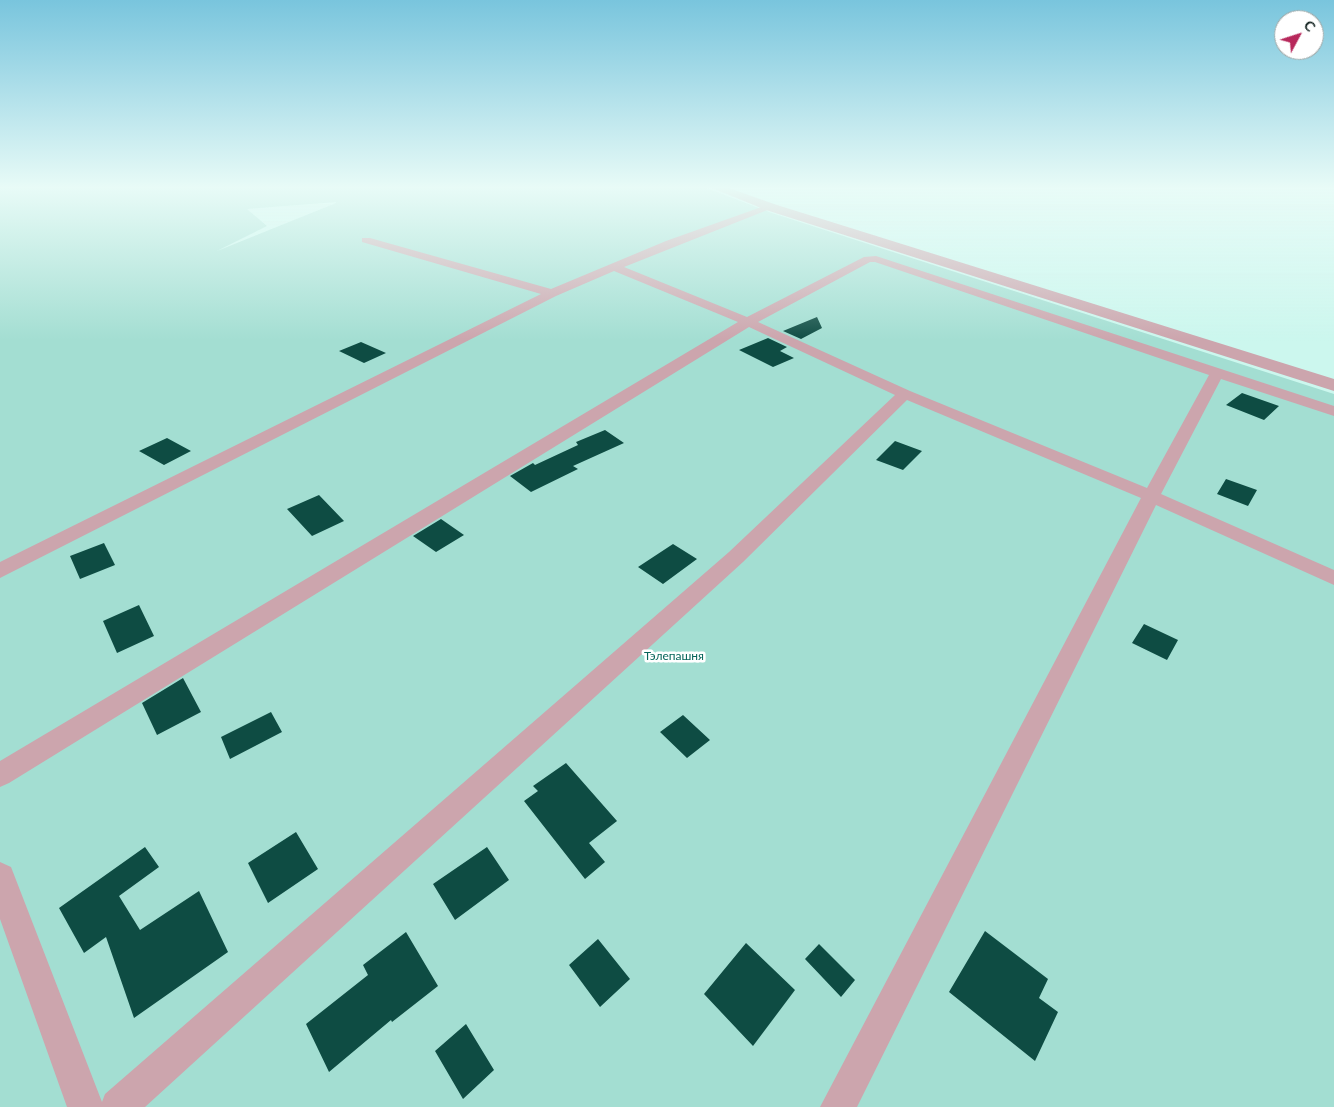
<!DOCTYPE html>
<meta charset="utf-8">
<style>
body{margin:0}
#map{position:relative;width:1334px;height:1107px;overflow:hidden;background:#ccf7ee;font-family:Lato,sans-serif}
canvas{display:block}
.north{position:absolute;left:1274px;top:10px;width:50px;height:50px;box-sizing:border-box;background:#fff;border:1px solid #9da4a3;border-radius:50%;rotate:50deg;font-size:14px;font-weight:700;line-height:20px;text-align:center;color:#0a1b18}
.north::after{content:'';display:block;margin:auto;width:18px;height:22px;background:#b7285b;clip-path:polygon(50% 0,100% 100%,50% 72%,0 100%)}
</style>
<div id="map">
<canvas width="1334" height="1107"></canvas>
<div class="north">С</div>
</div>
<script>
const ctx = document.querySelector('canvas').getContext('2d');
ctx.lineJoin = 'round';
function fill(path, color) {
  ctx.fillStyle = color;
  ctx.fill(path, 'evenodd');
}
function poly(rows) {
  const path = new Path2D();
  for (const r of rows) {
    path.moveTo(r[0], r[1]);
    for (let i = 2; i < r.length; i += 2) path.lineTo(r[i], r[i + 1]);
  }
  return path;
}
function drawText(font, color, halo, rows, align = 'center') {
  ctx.font = font + ' Lato,sans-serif';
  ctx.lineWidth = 5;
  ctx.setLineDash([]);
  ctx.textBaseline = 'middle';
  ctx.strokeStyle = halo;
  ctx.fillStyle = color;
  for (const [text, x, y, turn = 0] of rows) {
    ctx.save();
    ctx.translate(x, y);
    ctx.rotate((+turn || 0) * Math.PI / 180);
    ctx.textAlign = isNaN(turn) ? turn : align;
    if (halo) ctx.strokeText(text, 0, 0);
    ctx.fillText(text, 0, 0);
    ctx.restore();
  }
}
const green = poly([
 [0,186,701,186,772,213,1334,394,1334,1107,0,1107],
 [336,202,336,203,217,251,267,226,247,209]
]);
const building = poly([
 [817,317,822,328,801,339,783,331],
 [768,338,787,347,780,351,794,358,773,367,739,350],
 [361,342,386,353,364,363,339,351],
 [1242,393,1279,406,1264,420,1226,405],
 [605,430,624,443,573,466,578,469,531,492,510,476,533,463,535,465,578,445,576,442],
 [167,438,191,451,164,465,139,451],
 [895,441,922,451,903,470,876,460],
 [1226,479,1257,490,1248,506,1217,494],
 [319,495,344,521,312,536,287,509],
 [441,519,464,535,436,552,413,536],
 [104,543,115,565,80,579,70,556],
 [673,544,697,559,663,584,638,567],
 [139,605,154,636,117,653,103,621],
 [1144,624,1178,640,1167,660,1132,643],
 [183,678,201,712,157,735,142,703],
 [271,712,282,732,230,759,221,737],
 [683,715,710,740,687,758,660,732],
 [566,763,617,821,589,843,605,862,585,879,524,801,538,791,533,786],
 [296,832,318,869,268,903,248,863],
 [145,847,159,867,119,896,140,930,199,891,228,952,134,1018,106,937,84,953,59,908],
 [487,847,509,880,455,920,433,884],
 [985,931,1048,979,1039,998,1058,1012,1035,1061,949,992],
 [406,932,438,986,392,1022,391,1020,329,1072,306,1024,368,975,363,965],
 [598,939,630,979,600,1007,569,965],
 [746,943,795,990,753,1046,704,994],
 [819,944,855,980,841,997,805,959],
 [466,1024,494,1070,463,1099,435,1051]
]);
const minor = poly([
 [767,205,775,207,624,267,747,317,864,257,876,256,1334,406,1334,416,1221,379,1161,494,1334,570,1334,585,1156,505,857,1107,820,1107,1141,498,907,400,743,562,145,1107,67,1107,0,919,0,862,11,867,102,1102,105,1094,729,552,895,395,749,327,9,783,0,787,0,761,738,322,614,271,556,296,0,578,0,562,541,294,362,242,362,238,370,238,551,289,666,241,767,205],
 [870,262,875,262,1209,375,1147,488,910,391,758,322,870,262]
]);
const tertiary = poly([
 [707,186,723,186,774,204,1334,379,1334,391,766,210,707,186]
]);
const parkNames = [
 ["Тэлепашня",674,656]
];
fill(green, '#a3ded2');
fill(building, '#0e4c43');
fill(minor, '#cca5ad');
fill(tertiary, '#cca5ad');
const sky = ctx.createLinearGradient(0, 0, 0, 341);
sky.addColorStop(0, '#79c5dd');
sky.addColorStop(0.55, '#e8fbf7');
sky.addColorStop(1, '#e8fbf700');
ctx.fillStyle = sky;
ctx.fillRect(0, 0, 1334, 341);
drawText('12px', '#07655a', '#fff', parkNames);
</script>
